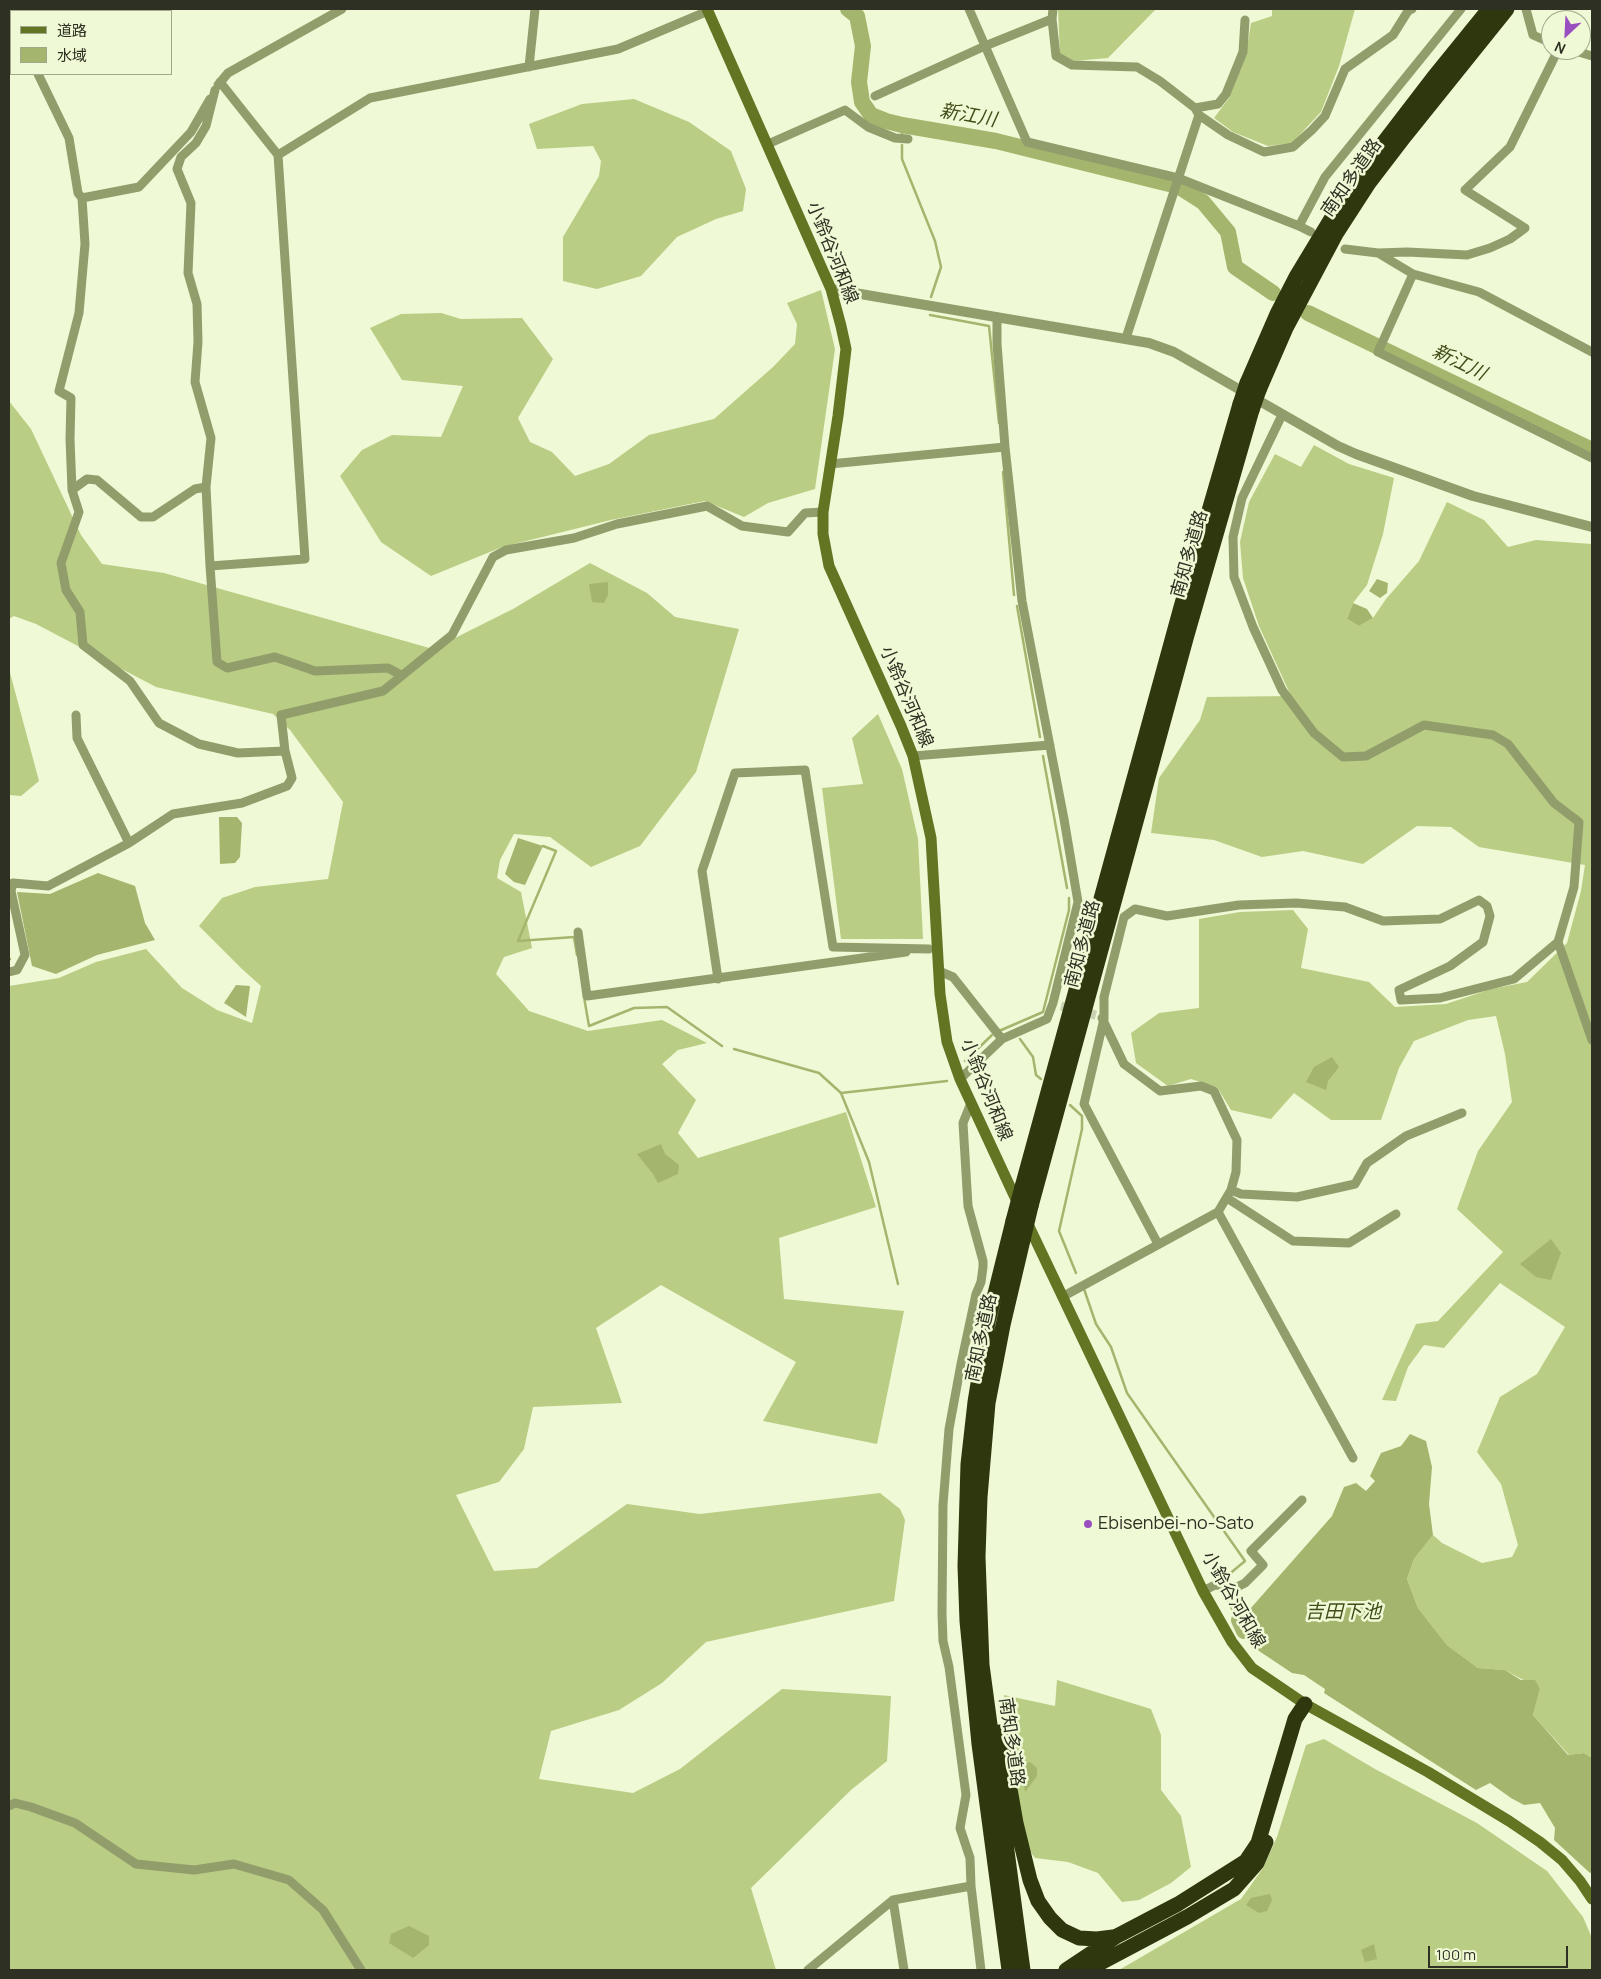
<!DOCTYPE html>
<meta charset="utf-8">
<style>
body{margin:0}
#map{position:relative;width:1601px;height:1979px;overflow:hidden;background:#eff9d5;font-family:Manrope,"Noto Sans JP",sans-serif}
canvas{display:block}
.frame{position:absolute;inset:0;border:10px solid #2d3022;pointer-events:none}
.legend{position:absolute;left:10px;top:10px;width:162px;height:65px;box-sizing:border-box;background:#eff9d5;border:1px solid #a1a98d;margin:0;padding:6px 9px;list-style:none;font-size:15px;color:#2d3022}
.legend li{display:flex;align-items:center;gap:10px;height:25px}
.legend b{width:25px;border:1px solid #a1a98d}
.north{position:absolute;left:1541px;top:10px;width:50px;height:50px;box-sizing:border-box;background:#eff9d5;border:1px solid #a1a98d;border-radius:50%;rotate:205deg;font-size:14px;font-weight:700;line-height:20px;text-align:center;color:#2d3022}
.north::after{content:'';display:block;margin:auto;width:18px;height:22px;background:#9a4fc1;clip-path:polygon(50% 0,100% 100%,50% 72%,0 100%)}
.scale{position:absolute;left:1428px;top:1946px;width:140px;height:22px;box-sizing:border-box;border:2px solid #2d3022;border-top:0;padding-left:6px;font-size:15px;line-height:18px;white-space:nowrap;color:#2d3022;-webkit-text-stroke:4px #eff9d5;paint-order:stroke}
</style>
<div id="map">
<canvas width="1601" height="1979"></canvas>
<div class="frame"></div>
<ul class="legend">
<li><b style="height:6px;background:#637422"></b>道路</li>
<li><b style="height:14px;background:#a4b66e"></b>水域</li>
</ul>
<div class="north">N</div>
<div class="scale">100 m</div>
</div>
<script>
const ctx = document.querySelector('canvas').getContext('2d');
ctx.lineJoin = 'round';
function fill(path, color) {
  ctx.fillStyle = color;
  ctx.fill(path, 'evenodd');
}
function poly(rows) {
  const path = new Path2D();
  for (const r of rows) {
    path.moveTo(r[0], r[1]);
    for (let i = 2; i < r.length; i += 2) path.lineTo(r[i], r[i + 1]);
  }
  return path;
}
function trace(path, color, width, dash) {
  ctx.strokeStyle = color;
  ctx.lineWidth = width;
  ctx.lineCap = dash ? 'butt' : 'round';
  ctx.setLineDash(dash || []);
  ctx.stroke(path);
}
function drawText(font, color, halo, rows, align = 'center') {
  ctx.font = font + ' Manrope,"Noto Sans JP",sans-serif';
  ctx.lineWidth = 5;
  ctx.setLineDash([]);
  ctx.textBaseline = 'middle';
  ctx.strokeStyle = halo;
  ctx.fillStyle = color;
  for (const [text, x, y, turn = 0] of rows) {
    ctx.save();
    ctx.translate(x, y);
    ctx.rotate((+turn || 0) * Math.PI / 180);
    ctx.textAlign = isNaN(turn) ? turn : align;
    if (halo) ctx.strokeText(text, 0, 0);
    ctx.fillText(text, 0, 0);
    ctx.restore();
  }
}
const forest = poly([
 [1058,9,1156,9,1108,58,1074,61,1060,54],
 [1272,9,1355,9,1339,66,1321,112,1292,143,1268,146,1233,132,1214,118,1229,98,1246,55,1251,23,1272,16],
 [634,99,689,122,731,151,746,189,743,211,716,219,677,237,641,276,597,289,563,281,563,237,599,176,601,161,593,146,537,149,529,124,582,104],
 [821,290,835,349,815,489,768,503,744,517,705,501,611,520,502,547,431,576,381,542,340,476,362,450,392,435,441,437,463,386,402,380,370,328,401,314,441,313,461,319,522,318,553,359,518,418,530,442,552,452,575,476,609,464,649,435,714,419,773,367,795,344,797,324,787,303],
 [9,401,31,429,81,535,102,564,164,573,433,649,513,609,590,563,647,593,675,617,739,629,696,772,640,846,591,867,550,837,514,834,500,860,497,878,521,892,532,948,504,957,496,974,529,1011,588,1031,662,1020,707,1043,678,1050,662,1064,696,1100,678,1133,698,1158,846,1112,876,1207,779,1238,784,1299,904,1311,877,1444,763,1421,796,1362,661,1285,596,1328,622,1403,533,1407,524,1449,499,1482,456,1495,494,1571,537,1568,627,1504,700,1514,880,1493,900,1509,905,1520,894,1601,706,1642,662,1683,619,1710,551,1731,539,1779,633,1793,680,1769,782,1689,891,1696,887,1761,851,1790,751,1888,776,1970,9,1970,9,986,59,978,96,962,146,949,182,988,217,1010,252,1023,261,986,242,969,199,926,222,898,255,887,328,879,343,802,290,730,273,714,156,687,36,624,14,616,9,619],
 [1314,445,1349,464,1394,478,1383,534,1367,585,1353,603,1347,619,1359,626,1373,618,1386,599,1419,561,1447,502,1484,520,1508,547,1536,540,1592,544,1592,1758,1584,1753,1569,1755,1533,1715,1540,1689,1505,1670,1478,1668,1447,1645,1418,1608,1407,1579,1414,1559,1433,1535,1442,1543,1482,1563,1512,1557,1518,1545,1501,1484,1477,1452,1500,1397,1537,1374,1565,1327,1500,1283,1444,1348,1424,1345,1408,1367,1396,1401,1382,1400,1416,1324,1438,1321,1503,1252,1457,1209,1478,1151,1512,1102,1505,1054,1496,1016,1468,1020,1414,1041,1399,1068,1381,1120,1331,1120,1294,1093,1271,1119,1231,1110,1217,1087,1191,1079,1168,1086,1136,1063,1131,1033,1159,1013,1199,1008,1199,919,1240,912,1293,910,1308,929,1301,968,1369,982,1395,1007,1446,1004,1491,989,1527,982,1567,943,1581,891,1585,865,1479,847,1451,827,1417,826,1363,864,1303,851,1262,857,1214,840,1151,833,1159,778,1200,720,1207,697,1291,696,1259,626,1243,578,1240,542,1249,502,1275,454,1301,467],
 [9,669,39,781,21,796,9,795],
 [878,714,902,769,918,839,923,939,841,939,822,788,863,784,852,738],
 [1057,1680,1151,1709,1161,1735,1161,1790,1181,1816,1191,1867,1171,1883,1139,1900,1122,1902,1098,1873,1068,1862,1035,1858,1025,1844,1004,1695,1055,1706],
 [1324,1739,1375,1769,1477,1823,1547,1871,1583,1917,1592,1938,1592,1970,1119,1970,1241,1899,1263,1868,1277,1837,1306,1745]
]);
const water = poly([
 [1377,579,1388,583,1387,593,1380,598,1369,591],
 [608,582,608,595,604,603,592,602,589,584],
 [1353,603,1367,609,1373,618,1359,626,1347,619],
 [219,817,237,817,242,823,240,857,235,863,220,864],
 [518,838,543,846,525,885,514,882,505,874],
 [98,873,135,886,145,923,155,940,97,955,56,974,32,966,17,892,50,894],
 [236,985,250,986,246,1017,224,1003],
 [1332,1057,1339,1067,1328,1081,1326,1090,1306,1082,1314,1067],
 [661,1144,665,1154,679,1165,678,1174,658,1183,653,1174,637,1154],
 [1551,1239,1561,1253,1551,1280,1536,1277,1520,1264],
 [1410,1434,1426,1441,1432,1467,1429,1504,1433,1535,1414,1559,1407,1579,1418,1608,1447,1645,1478,1668,1505,1670,1521,1680,1535,1680,1540,1689,1533,1715,1568,1755,1584,1753,1592,1758,1592,1872,1590,1873,1554,1840,1555,1828,1540,1803,1524,1805,1511,1798,1490,1783,1476,1790,1324,1693,1325,1689,1304,1675,1292,1673,1259,1651,1242,1633,1247,1630,1243,1617,1332,1516,1344,1487,1356,1483,1366,1491,1375,1481,1370,1476,1381,1453,1401,1446],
 [1030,1762,1037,1768,1037,1776,1025,1792,1021,1764],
 [1270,1894,1272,1900,1267,1911,1259,1913,1246,1905,1251,1898],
 [409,1926,429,1936,429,1945,413,1958,389,1943,391,1934],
 [1374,1944,1377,1959,1365,1962,1361,1950]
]);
const stream = poly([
 [902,125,902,134],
 [902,145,902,159,935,241,941,267,931,297],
 [930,315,989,326,999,423],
 [1003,472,1014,595],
 [1017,606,1040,737],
 [1043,756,1067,888],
 [543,846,556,851,518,941,574,937,577,955],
 [9,959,10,959],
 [584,997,589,1026,634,1008,667,1007,722,1046],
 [999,1031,1043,1012,1069,910,1069,898],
 [1020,1039,1033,1057,1036,1075,1041,1079],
 [734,1049,819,1073,841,1093],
 [965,1061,992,1035],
 [1070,1105,1082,1116,1082,1129,1059,1231,1076,1273],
 [898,1284,869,1162,841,1093,947,1081],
 [1084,1289,1096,1324,1111,1347,1127,1393,1245,1561,1227,1576],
 [1221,1590,1239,1620]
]);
const river = poly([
 [848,9,857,16,863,46,859,82,862,102,871,115,886,121,902,125,996,141,1169,184],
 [1181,188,1203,202,1228,232,1235,267,1273,293],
 [1308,313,1592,450],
 [1239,1620,1244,1631]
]);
const minorTunnel = poly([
 [1061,1006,1099,1016]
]);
const minor = poly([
 [11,9,12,11],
 [969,9,1027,142,1178,178,1299,226,1311,232],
 [1053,9,1052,19,1056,56,1072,65,1137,67,1160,81,1195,108,1199,115,1228,135,1264,152,1293,147,1312,130,1325,116,1345,69,1393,35,1408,11,1412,9],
 [1526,9,1533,35,1551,43],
 [1572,50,1592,56],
 [529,67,535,9],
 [38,74,69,138,78,193,82,198,85,244,79,313,59,391,71,398,70,439,72,490,79,512,61,563,66,590,80,612,83,645,130,681,159,723,199,744,238,753,285,751],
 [218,85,228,73,342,9],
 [215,90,206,126,196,143,181,157,177,169,191,203,188,273,197,304,198,342,195,382,211,438,206,487,210,566,217,662,227,668,275,657,315,671,388,668,401,675],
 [875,96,985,46,1052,19],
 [1195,108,1218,104,1226,94,1243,52,1245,20],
 [768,144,845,110,868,127,895,138,908,139],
 [278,155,370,98,618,49,708,11],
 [82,198,139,187,191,132,210,99],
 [1299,226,1325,177,1461,9],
 [1345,249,1378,253,1407,252,1467,255,1490,248,1510,239,1525,228,1465,190,1510,147,1558,50],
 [1378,253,1413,274,1479,292,1592,352],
 [1413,274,1378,352,1592,458],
 [1126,338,1199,115],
 [1282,415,1242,498,1233,537,1234,577,1253,627,1282,690,1314,733,1343,757,1366,756,1424,725,1493,735,1508,744,1554,803,1579,822,1574,887,1558,942,1592,1040],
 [830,464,1005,447],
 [72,490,87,479,97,480,141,517,153,517,195,489,206,487],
 [210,566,305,559,278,155,220,82],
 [76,715,77,738,129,843],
 [913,756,1050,745],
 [578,932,587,996,906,952],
 [939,971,953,977,1002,1039],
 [9,972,17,970,25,955,11,891,13,883,48,886,129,843,173,814,242,803,287,786,292,778,285,751,281,715,383,691,452,635,493,557,506,550,574,538,617,524,707,506,742,526,788,532,805,513,823,512],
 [718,979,702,871,735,773,805,770,833,947,929,949],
 [960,1079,1002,1039,1047,1019,1053,1003,1078,902,1064,819,1022,601,1005,447,997,344,997,317],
 [1231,1190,1241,1194,1297,1197,1355,1184,1367,1163,1406,1136,1462,1113],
 [1227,1198,1293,1241,1349,1243,1396,1214],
 [1218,1212,1353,1458],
 [1158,1244,1084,1104,1104,1019,1104,997,1124,917,1135,909,1167,916,1239,905,1296,903,1345,907,1383,921,1440,919,1479,900,1487,906,1490,916,1483,942,1450,966,1399,990,1401,1000,1440,998,1514,979,1558,942],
 [1062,1297,1218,1212,1231,1190,1236,1172,1237,1140,1214,1091,1201,1086,1160,1091,1124,1064,1102,1018],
 [1203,1591,1215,1585,1237,1587,1245,1583,1263,1565,1251,1551,1302,1500],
 [9,1806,15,1803,31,1807,75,1823,136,1864,194,1870,234,1864,289,1880,323,1910,361,1970],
 [971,1886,981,1970],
 [893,1900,904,1970],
 [808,1970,893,1900,971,1886,970,1858,960,1828,966,1795,949,1667,943,1641,942,1613,943,1505,949,1429,961,1364,976,1294,981,1282,983,1267,983,1261,968,1206,963,1123,971,1103]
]);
const tertiary = poly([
 [831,289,1149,343,1174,352,1338,446,1356,454,1473,496,1592,527]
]);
const secondary = poly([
 [707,9,831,289,841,326,846,349,838,416,823,512,823,534,829,566,901,726,913,756,931,838,940,994,947,1042,960,1079,1019,1206],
 [1026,1220,1203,1591,1232,1642,1252,1668,1305,1704,1428,1772,1509,1821,1540,1842,1562,1860,1580,1881,1592,1899]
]);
const motorway = poly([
 [1247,383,1277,314,1296,277,1354,181,1433,78,1489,9],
 [1259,390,1286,328,1336,234,1369,183,1405,136,1507,9],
 [1022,1187,1181,607,1240,404],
 [1031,1206,1187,635,1252,410],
 [1023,1240,1003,1325,988,1403,980,1497,978,1557,982,1665,1023,1970],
 [1000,1732,1016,1823,1030,1880,1038,1901,1050,1918,1062,1930,1079,1938,1097,1939,1113,1937],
 [1009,1970,979,1744,967,1621,965,1566,968,1464,975,1402,988,1322,1013,1221],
 [1066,1970,1117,1936,1178,1904,1246,1861,1258,1843,1295,1719,1305,1704],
 [1087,1970,1187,1917,1234,1889,1257,1863,1266,1842]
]);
const motorwayBridge = poly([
 [1240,404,1247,383],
 [1252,410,1259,390],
 [1013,1221,1022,1187],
 [1023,1240,1031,1206]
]);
const markers = [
 [1088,1524,5,"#9a4fc1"]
];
const streetNames = [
 ["南知多道路",1352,178,-55],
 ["小鈴谷河和線",832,253,68],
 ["南知多道路",1190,554,-74],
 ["小鈴谷河和線",906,697,67],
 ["南知多道路",1083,944,-75],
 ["小鈴谷河和線",986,1090,68],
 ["南知多道路",982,1338,-78],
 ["小鈴谷河和線",1233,1600,60],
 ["南知多道路",1011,1742,82]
];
const poiNames = [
 ["Ebisenbei-no-Sato",1098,1524]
];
const waterNames = [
 ["新江川",968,116,10],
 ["新江川",1459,363,26],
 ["吉田下池",1343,1613]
];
fill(forest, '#bacd84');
fill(water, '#a4b66e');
trace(stream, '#a4b66e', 2.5);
trace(river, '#a4b66e', 16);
trace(minorTunnel, '#c8d1b1', 9, [9, 4.5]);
trace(minor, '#919e6c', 9);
trace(tertiary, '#919e6c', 10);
trace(secondary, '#637422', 11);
trace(motorway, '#2f370e', 15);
trace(motorwayBridge, '#2f370e', 15);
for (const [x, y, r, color] of markers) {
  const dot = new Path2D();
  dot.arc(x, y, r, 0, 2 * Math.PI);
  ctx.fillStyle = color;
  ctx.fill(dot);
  trace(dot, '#eff9d5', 2);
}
drawText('18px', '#2d3022', '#eff9d5', streetNames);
drawText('18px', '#2d3022', '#eff9d5', poiNames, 'left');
drawText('italic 19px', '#424d19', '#eff9d5', waterNames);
</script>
